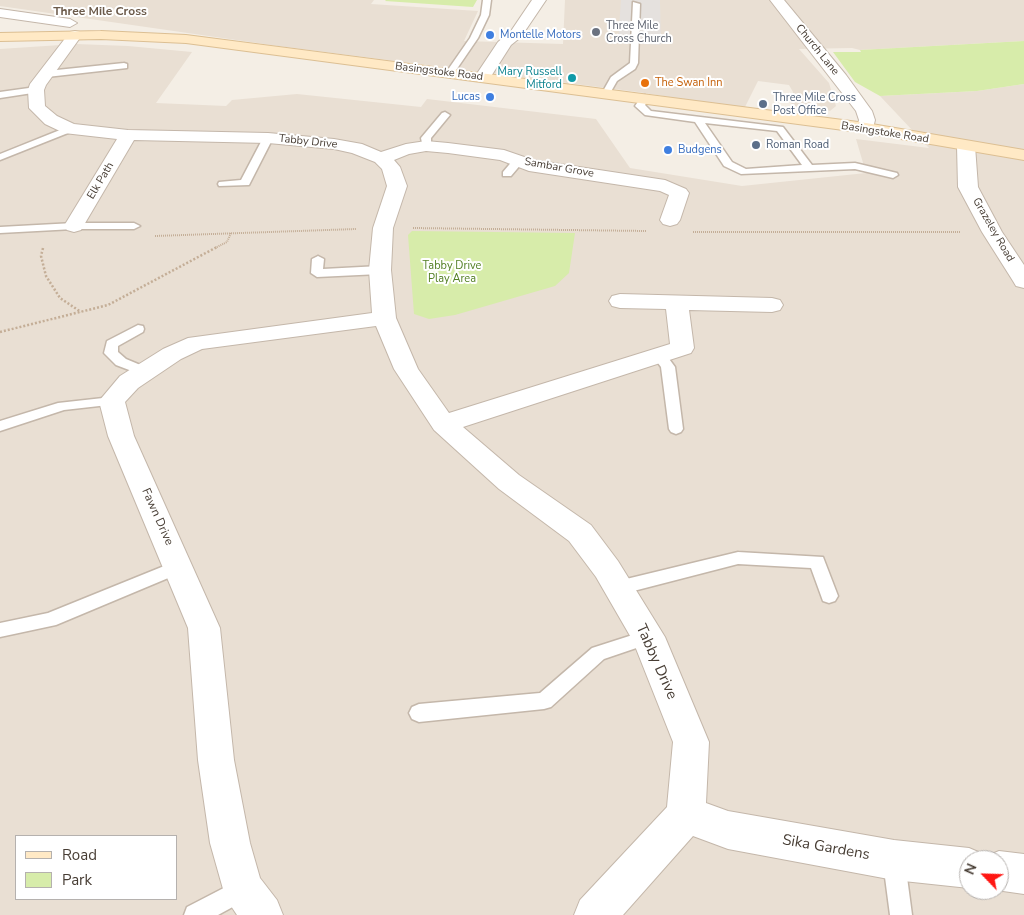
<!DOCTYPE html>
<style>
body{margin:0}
#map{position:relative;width:1024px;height:915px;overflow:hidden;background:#f4eee5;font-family:"Nunito Sans",sans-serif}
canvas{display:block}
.legend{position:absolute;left:15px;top:835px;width:162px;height:65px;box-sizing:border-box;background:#fff;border:1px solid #b5b1ae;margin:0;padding:6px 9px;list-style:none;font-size:15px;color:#473d34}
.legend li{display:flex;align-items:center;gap:10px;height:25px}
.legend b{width:25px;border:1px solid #b5b1ae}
.north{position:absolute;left:959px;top:850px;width:50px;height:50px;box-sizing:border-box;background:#fff;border:1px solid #b5b1ae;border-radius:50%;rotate:294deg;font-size:14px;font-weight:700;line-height:20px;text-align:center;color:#473d34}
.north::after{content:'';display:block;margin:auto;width:18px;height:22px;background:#ff1612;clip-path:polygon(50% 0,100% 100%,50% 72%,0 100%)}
</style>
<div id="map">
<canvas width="1024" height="915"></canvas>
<ul class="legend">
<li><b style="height:6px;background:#ffe9c5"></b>Road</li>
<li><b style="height:14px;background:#d7ecaa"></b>Park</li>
</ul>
<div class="north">N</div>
</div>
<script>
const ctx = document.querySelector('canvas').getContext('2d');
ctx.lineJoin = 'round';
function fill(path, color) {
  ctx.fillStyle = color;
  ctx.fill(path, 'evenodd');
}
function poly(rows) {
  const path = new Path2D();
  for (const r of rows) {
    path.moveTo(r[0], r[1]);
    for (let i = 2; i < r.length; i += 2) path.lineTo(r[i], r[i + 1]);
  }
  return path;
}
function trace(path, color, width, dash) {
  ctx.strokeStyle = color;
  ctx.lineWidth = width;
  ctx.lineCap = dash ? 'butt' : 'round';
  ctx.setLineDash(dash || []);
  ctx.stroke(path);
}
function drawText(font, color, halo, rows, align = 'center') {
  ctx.font = font + ' "Nunito Sans",sans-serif';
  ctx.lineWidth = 4;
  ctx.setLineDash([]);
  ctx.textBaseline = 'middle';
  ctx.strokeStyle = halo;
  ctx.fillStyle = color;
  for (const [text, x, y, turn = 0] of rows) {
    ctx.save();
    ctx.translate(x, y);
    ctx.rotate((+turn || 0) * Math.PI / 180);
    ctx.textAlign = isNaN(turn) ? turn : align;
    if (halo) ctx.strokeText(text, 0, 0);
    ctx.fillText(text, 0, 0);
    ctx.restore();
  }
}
const residential = poly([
 [0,0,374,0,371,4,478,11,464,41,563,44,565,0,1024,0,1024,41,860,50,852,48,799,49,829,83,836,106,830,111,791,106,793,92,789,85,758,81,744,109,638,92,278,46,0,6],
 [76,44,128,46,192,52,156,103,226,106,232,100,297,94,421,107,427,99,596,119,630,168,742,186,866,173,856,139,929,148,880,96,977,91,1024,84,1024,915,0,915,0,49],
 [16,836,176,836,176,899,16,899],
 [969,860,999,860,999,890,969,890]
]);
const green = poly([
 [386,0,477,0,473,7,385,1],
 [1024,41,1024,84,977,91,880,96,855,82,833,52,861,52,860,50],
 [412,231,575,233,569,273,555,286,455,315,429,319,414,314,408,235]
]);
const parking = poly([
 [621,0,660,0,661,45,618,43]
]);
const pathFar1 = poly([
 [413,228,646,231],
 [693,232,961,232],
 [155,236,356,229],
 [215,248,227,242,231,233]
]);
const path = poly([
 [43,248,41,256,46,276,60,298,81,312],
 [0,332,108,305,217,247]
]);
const lane = poly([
 [483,0,491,0,489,15,478,38,452,76,446,76,445,74,470,38,481,15,483,0],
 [633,2,640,4,638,63,635,69,617,81,609,95,603,95,602,93,611,77,630,63,633,2],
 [124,63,127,64,127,68,47,77,43,74,47,71,124,63],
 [36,87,39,88,39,92,0,98,0,92,36,87],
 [645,95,649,98,645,105,651,111,783,127,812,165,855,163,897,173,898,175,893,178,855,169,741,174,724,166,695,122,645,115,635,106,642,96,645,95],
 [705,123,777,131,802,165,746,169,732,162,705,123],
 [445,112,450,115,431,138,431,146,426,149,423,148,421,138,442,113,445,112],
 [70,126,73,127,73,131,0,160,0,154,70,126],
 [268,135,273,138,249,185,219,186,218,184,219,182,241,180,263,138,268,135],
 [518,158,523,161,522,163,511,176,503,176,503,172,514,159,518,158],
 [74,223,134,223,140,226,134,229,74,229,0,233,0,227,74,223],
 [318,256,324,259,323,269,380,266,386,270,380,274,317,277,311,273,312,259,318,256],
 [138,325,143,326,144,329,143,332,118,346,118,352,126,359,150,369,152,372,150,375,145,376,116,365,104,353,107,341,138,325],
 [659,351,664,352,675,367,683,429,681,432,676,434,671,432,669,429,661,367,652,355,659,351],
 [112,397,117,398,119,401,117,404,64,410,0,431,0,421,58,403,112,397],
 [738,552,823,557,838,596,835,601,829,603,823,601,811,568,738,564,618,595,612,593,609,588,612,583,618,581,738,552],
 [179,560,185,561,187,566,185,571,56,625,0,637,0,623,48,613,179,560],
 [648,630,654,632,657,637,654,642,604,659,551,707,544,709,419,722,412,719,409,713,412,707,419,704,540,693,592,648,648,630],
 [894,851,902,854,905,862,912,915,890,915,883,862,886,854,894,851],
 [243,878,251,881,254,889,251,897,218,915,184,915,187,907,243,878]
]);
const street = poly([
 [532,0,546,0,521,37,511,45,488,81,476,81,474,78,498,42,511,31,532,0],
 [770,0,784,0,846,75,872,111,875,120,872,132,866,133,860,132,857,128,859,120,856,111,770,0],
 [0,9,70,19,77,23,70,27,0,17,0,9],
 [75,31,80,32,82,35,46,85,44,90,45,106,57,116,74,124,128,130,268,133,334,139,362,144,381,152,406,144,426,141,448,143,504,150,533,160,665,180,686,189,689,193,680,220,677,224,670,226,663,224,660,220,669,195,660,191,529,171,500,160,448,153,426,151,409,154,394,160,400,167,407,186,393,228,391,270,396,318,418,369,449,413,670,344,666,309,620,308,612,306,609,301,612,296,620,294,772,298,780,300,783,305,780,310,772,312,689,310,694,348,691,353,463,427,519,475,591,525,618,561,665,637,709,742,706,803,728,811,894,840,969,848,983,854,985,857,999,851,1024,854,1024,894,996,890,999,890,999,860,969,860,969,888,894,880,728,849,693,836,623,915,574,915,580,900,667,807,673,742,633,641,596,577,569,541,499,489,434,430,394,369,376,326,202,349,181,359,138,388,125,402,134,436,220,628,234,760,250,843,260,878,277,900,283,915,237,915,229,903,223,889,210,843,198,760,188,628,108,436,99,401,120,376,163,349,188,338,372,313,369,270,373,228,387,186,382,169,375,162,352,153,334,149,268,143,134,140,81,230,74,232,67,230,64,226,117,139,64,133,45,124,29,108,28,90,30,84,70,32,75,31],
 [966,141,972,142,975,146,978,187,1002,232,1024,265,1024,288,1016,286,1013,281,982,232,958,187,957,146,960,142,966,141]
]);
const secondary = poly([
 [101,31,186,35,866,123,1024,150,1024,160,866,133,186,43,101,39,0,41,0,33,101,31]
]);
const markers = [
 [596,32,5,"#6b7280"],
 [490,35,5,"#3f7fe0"],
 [572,78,5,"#0f9aa8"],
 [645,83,5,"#e8710a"],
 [490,97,5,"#3f7fe0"],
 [763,104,5,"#5c6f8a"],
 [756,145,5,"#5c6f8a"],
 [668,150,5,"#3f7fe0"]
];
const farWorshipnames = [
 ["Three Mile",606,26],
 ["Cross Church",606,39]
];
const farShopnames = [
 ["Montelle Motors",500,35],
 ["Lucas",480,97,"right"],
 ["Budgens",678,150]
];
const farStreetnames = [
 ["Church Lane",817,50,51],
 ["Basingstoke Road",439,72,7],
 ["Basingstoke Road",885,133,9],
 ["Tabby Drive",308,142,6],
 ["Sambar Grove",559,168,10],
 ["Elk Path",101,181,-59],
 ["Grazeley Road",993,230,60]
];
const farCulturenames = [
 ["Mary Russell",562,72],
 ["Mitford",562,85]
];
const farFoodnames = [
 ["The Swan Inn",655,83]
];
const farServicenames = [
 ["Three Mile Cross",773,98],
 ["Post Office",773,111],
 ["Roman Road",766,145]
];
const farParknames = [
 ["Tabby Drive",452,266],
 ["Play Area",452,279]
];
const farQuarternames = [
 ["Three Mile Cross",100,12]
];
const streetNames = [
 ["Fawn Drive",157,517,66]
];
const nearStreetnames = [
 ["Tabby Drive",656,662,66],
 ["Sika Gardens",826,848,10]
];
fill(residential, '#e9dfd3');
fill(green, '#d7ecaa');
fill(parking, '#e5e1de');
trace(lane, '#c4b7aa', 3);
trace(street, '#c4b7aa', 2);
trace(secondary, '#dcbf93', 2);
trace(pathFar1, '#c4ae97', 2, [1, 1]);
trace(path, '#c4ae97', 2.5, [2, 2]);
fill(lane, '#fff');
fill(street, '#fff');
fill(secondary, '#ffe9c5');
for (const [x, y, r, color] of markers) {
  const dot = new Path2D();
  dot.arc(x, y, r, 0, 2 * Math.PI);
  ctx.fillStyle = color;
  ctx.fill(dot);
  trace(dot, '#fff', 2);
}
drawText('11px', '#5b616d', '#fff', farWorshipnames, 'left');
drawText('11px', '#366cbe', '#fff', farShopnames, 'left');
drawText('11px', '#473d34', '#fff', farStreetnames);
drawText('11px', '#0d838f', '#fff', farCulturenames, 'right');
drawText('11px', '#c56008', '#fff', farFoodnames, 'left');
drawText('11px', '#4e5e75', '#fff', farServicenames, 'left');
drawText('11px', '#517e22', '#fff', farParknames);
drawText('bold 12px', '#6b5a4a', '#fff', farQuarternames);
drawText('12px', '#473d34', '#fff', streetNames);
drawText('15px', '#473d34', '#fff', nearStreetnames);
</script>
